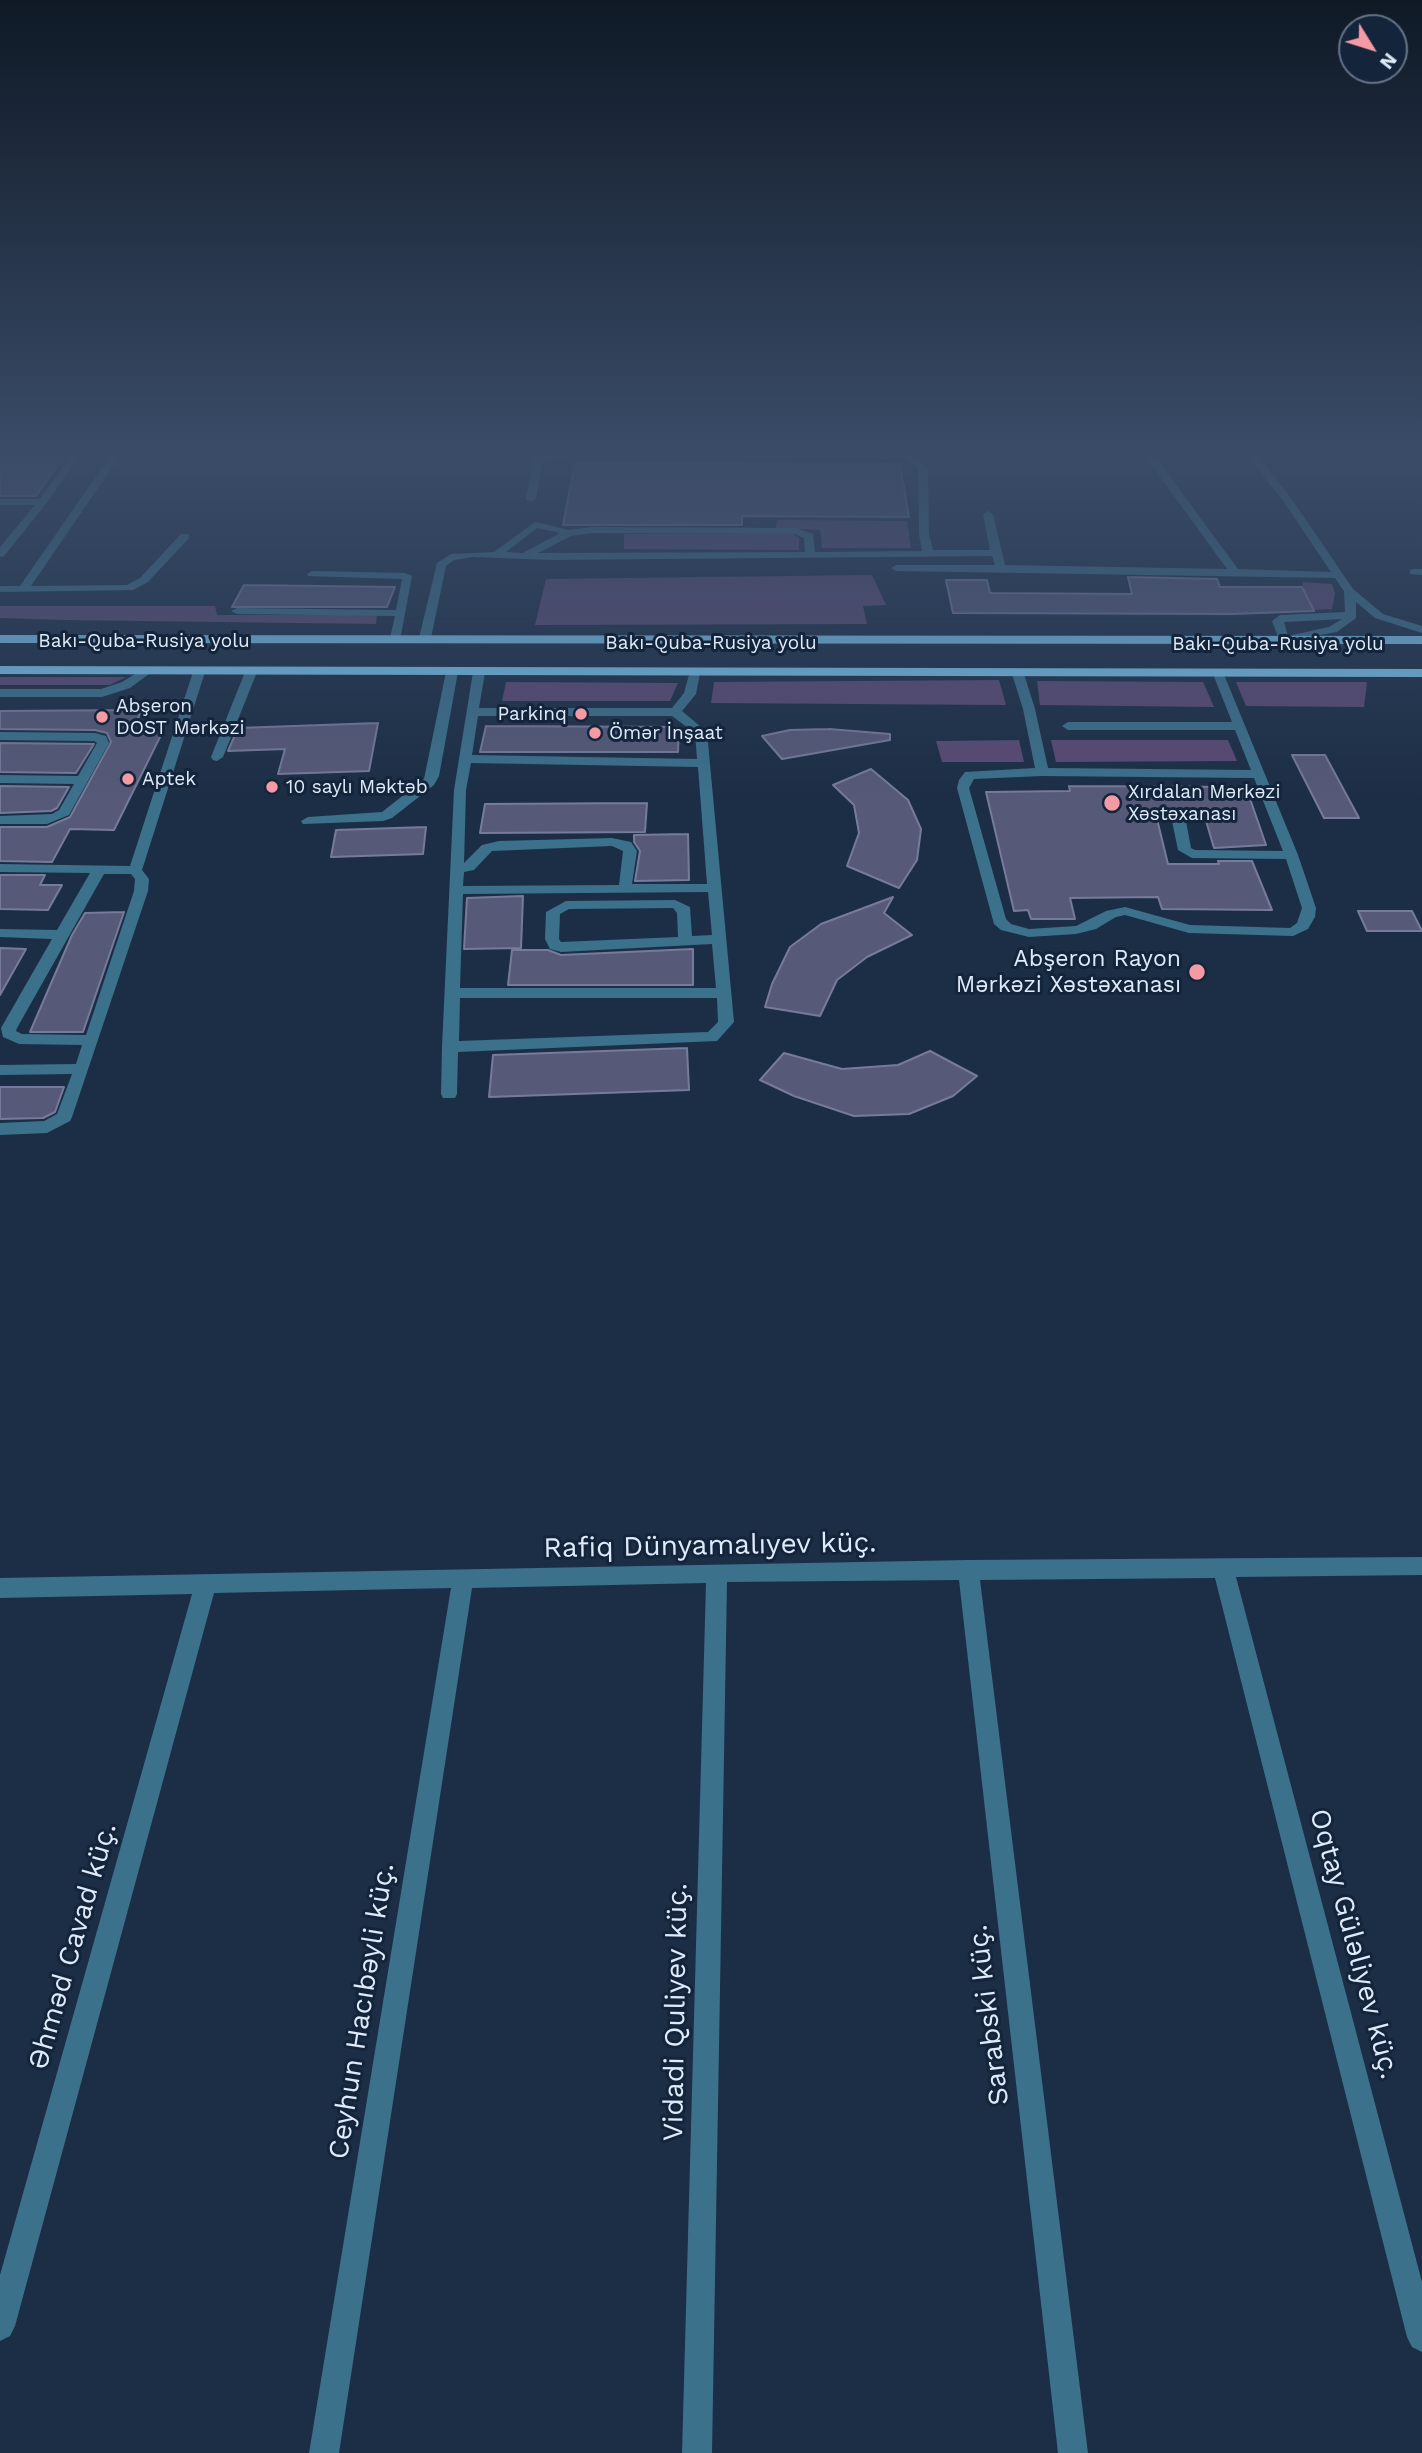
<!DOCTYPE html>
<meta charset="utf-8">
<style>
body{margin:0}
#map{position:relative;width:1422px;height:2453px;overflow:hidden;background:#1c2e45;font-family:"Work Sans",sans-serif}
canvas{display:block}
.north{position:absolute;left:1338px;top:14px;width:70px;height:70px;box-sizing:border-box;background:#13243b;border:2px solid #657387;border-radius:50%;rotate:128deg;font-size:19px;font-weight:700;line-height:28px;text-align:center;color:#dfeafa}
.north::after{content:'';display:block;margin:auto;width:24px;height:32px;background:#f49aa5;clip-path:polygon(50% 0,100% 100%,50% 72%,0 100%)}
</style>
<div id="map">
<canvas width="1422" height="2453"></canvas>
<div class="north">N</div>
</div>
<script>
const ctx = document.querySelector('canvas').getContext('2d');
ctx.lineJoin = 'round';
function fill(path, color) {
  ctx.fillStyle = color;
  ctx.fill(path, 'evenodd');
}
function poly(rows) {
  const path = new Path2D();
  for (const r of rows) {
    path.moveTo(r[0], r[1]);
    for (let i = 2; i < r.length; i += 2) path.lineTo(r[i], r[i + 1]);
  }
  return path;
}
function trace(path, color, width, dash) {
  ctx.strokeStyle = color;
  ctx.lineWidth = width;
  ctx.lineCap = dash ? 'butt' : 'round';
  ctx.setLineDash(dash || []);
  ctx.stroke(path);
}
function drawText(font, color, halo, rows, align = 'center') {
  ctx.font = font + ' "Work Sans",sans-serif';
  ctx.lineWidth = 6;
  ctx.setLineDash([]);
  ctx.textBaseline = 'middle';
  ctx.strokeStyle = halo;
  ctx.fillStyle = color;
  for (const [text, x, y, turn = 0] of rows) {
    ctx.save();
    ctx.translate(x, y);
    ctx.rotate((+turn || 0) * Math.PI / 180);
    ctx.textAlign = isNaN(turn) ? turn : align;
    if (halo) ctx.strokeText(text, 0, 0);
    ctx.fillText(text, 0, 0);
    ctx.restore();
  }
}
const green = poly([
 [777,520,907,521,911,548,822,548,820,530,776,528],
 [624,534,793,534,799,538,799,550,624,549],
 [872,575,886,605,863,606,867,624,535,625,546,579],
 [1303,582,1332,584,1335,593,1332,609,1313,610,1302,587],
 [0,606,215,606,217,615,377,615,376,624,64,620,0,618],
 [0,677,126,677,110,685,0,685],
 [999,680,1006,705,711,703,714,682],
 [1037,681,1203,682,1214,707,1040,705],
 [506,682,678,683,670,701,502,701],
 [1236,682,1367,682,1364,707,1246,706],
 [1019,740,1024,762,942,762,936,741],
 [1051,740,1228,740,1237,761,1056,762]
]);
const building = poly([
 [0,456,64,456,36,496,0,496,0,456],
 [575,462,900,464,909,517,742,516,742,525,563,525,575,462],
 [1128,577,1217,579,1220,587,1302,587,1314,611,1233,614,953,613,946,580,987,580,990,593,1132,594,1128,577],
 [244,585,395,587,387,607,232,607,244,585],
 [142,710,132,731,163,731,114,830,70,829,52,862,0,861,0,827,47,827,70,817,111,742,107,733,95,730,0,729,0,711,142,710],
 [378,723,369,771,278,774,285,749,228,751,238,728,378,723],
 [486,726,679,727,678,752,480,752,486,726],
 [829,729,890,734,890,740,782,759,762,736,790,730,829,729],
 [0,743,93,744,94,744,76,773,0,772,0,743],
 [1292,755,1325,755,1359,818,1324,818,1292,755],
 [871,769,908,800,921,829,917,860,899,888,847,866,859,833,854,805,833,785,871,769],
 [0,786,69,787,57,808,51,811,0,813,0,786],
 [1069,786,1246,787,1266,845,1214,848,1204,814,1156,815,1168,864,1219,864,1218,861,1252,861,1272,910,1162,909,1158,897,1070,898,1075,919,1031,919,1028,910,1014,911,986,792,1070,791,1069,786],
 [647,803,645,832,480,833,485,804,647,803],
 [426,827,423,854,331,857,336,830,426,827],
 [688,834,689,880,635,881,640,851,634,842,634,835,688,834],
 [0,875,45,875,40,885,62,885,48,910,0,909,0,875],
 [523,896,521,948,464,949,467,898,523,896],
 [893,897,884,913,912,935,867,957,837,980,820,1016,765,1007,772,984,790,947,821,924,893,897],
 [1358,911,1412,911,1422,931,1367,931,1358,911],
 [124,912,83,1032,30,1032,72,935,85,913,124,912],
 [0,948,26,949,0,995,0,948],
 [693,949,693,985,508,985,512,950,548,950,561,955,693,949],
 [687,1048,689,1090,489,1097,493,1055,687,1048],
 [930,1051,977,1076,953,1096,909,1114,854,1116,794,1096,760,1080,784,1053,842,1069,898,1065,930,1051],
 [0,1087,64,1087,55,1112,43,1118,0,1119,0,1087]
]);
const path = poly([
 [10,489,35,456]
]);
const minor = poly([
 [70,456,80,456,46,504,4,556,0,557,0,547,35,505,0,505,0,499,40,499,70,456],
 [110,456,120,456,31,586,127,585,140,578,181,534,189,534,189,538,148,582,133,590,0,592,0,586,20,586,110,456],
 [540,456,565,456,542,462,536,499,531,502,526,499,533,461,540,456],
 [899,456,911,456,928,467,929,534,933,550,990,550,983,514,988,511,993,514,1005,565,1227,569,1145,456,1155,456,1238,569,1331,572,1284,502,1248,456,1258,456,1291,498,1353,589,1383,614,1422,626,1422,633,1375,618,1356,602,1356,618,1337,632,1280,642,1272,621,1280,615,1345,612,1344,591,1335,578,896,571,891,568,896,565,995,565,992,556,552,560,473,557,454,560,446,566,431,638,425,641,419,638,437,563,451,554,494,552,535,522,569,530,592,527,796,528,813,534,815,552,922,551,919,534,918,468,899,456],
 [537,528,560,533,523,553,506,552,537,528],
 [592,533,795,534,804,538,805,552,538,553,571,536,592,533],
 [1342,619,1329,627,1288,636,1284,622,1342,619],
 [1414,569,1422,569,1422,575,1410,574,1410,570,1414,569],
 [312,571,405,573,412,576,400,640,390,638,395,616,237,614,231,611,237,608,396,610,402,579,308,576,307,574,312,571],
 [143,669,153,671,130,688,102,697,0,697,0,689,101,689,122,682,143,669],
 [199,669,205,672,142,870,149,879,148,891,72,1117,70,1121,47,1133,0,1135,0,1123,44,1121,57,1114,72,1074,0,1075,0,1065,76,1064,82,1045,19,1044,3,1037,1,1028,52,939,0,937,0,929,57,930,90,873,0,872,0,864,130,866,193,672,199,669],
 [104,874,131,874,135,879,134,891,86,1035,22,1034,16,1031,17,1028,104,874],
 [251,669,257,672,223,757,217,761,213,760,211,757,245,672,251,669],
 [452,669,458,672,439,776,434,785,392,818,383,821,303,824,301,821,308,817,382,812,424,779,446,672,452,669],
 [479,669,485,672,479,708,672,708,684,693,690,671,700,673,696,694,682,711,707,732,734,1022,717,1041,458,1052,457,1094,455,1098,443,1098,441,1094,442,1047,454,790,473,672,479,669],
 [478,716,672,716,695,733,697,759,472,755,478,716],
 [471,763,698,767,707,884,632,884,637,851,631,842,612,838,499,841,482,845,464,863,466,790,471,763],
 [612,846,623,851,619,885,463,886,464,872,474,870,492,851,612,846],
 [708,892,712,935,692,936,690,907,675,900,566,901,546,912,545,939,550,949,561,952,712,944,716,988,460,988,463,894,708,892],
 [673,908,677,913,678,937,561,942,559,939,560,914,569,909,673,908],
 [460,998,717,998,718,1022,708,1032,459,1041,460,998],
 [1018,670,1024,674,1035,709,1048,768,1251,770,1235,730,1068,730,1062,726,1068,722,1232,722,1213,674,1223,672,1298,855,1316,908,1315,917,1308,929,1293,936,1189,933,1125,915,1116,917,1096,929,1076,934,1029,937,1001,930,994,924,957,788,959,780,965,772,1035,768,1023,709,1012,674,1018,670],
 [1042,776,1254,778,1283,851,1195,850,1191,848,1186,821,1179,817,1172,821,1178,850,1192,858,1286,859,1302,908,1297,923,1290,928,1190,925,1125,907,1106,911,1076,926,1029,929,1011,924,1006,919,969,788,974,779,1042,776],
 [0,732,95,733,106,736,109,743,69,815,47,824,0,824,0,816,52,814,59,810,74,784,0,783,0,775,78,776,97,743,94,741,0,740,0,732],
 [1422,1557,1422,1575,1236,1577,1422,2282,1422,2352,1412,2347,1407,2337,1215,1578,980,1580,1088,2453,1058,2453,959,1580,727,1582,712,2453,682,2453,706,1583,472,1588,339,2453,309,2453,451,1588,214,1593,15,2326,10,2336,0,2341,0,2275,192,1594,0,1598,0,1578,968,1560,1422,1557]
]);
const highway = poly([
 [0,635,1422,636,1422,644,0,643,0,635],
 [0,666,1422,669,1422,677,0,674,0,666]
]);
const markers = [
 [581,714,7,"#f49aa5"],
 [102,717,7,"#f49aa5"],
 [595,733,7,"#f49aa5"],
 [128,779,7,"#f49aa5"],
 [272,787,7,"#f49aa5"],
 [1112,803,9,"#f49aa5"],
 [1197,972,9,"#f49aa5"]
];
const farStreetnames = [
 ["Bakı-Quba-Rusiya yolu",144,641],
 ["Bakı-Quba-Rusiya yolu",711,643],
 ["Bakı-Quba-Rusiya yolu",1278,644]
];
const farPoinames = [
 ["Abşeron",116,706],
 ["DOST Mərkəzi",116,728],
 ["Parkinq",567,714,"right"],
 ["Ömər İnşaat",609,733],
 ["Aptek",142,779],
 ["10 saylı Məktəb",286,787],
 ["Xırdalan Mərkəzi",1128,792],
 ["Xəstəxanası",1128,814]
];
const poiNames = [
 ["Abşeron Rayon",1181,959],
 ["Mərkəzi Xəstəxanası",1181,985]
];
const nearStreetnames = [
 ["Rafiq Dünyamalıyev küç.",710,1546,-1],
 ["Oqtay Güləliyev küç.",1354,1944,75],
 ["Əhməd Cavad küç.",73,1946,-74],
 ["Ceyhun Hacıbəyli küç.",362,2011,-81],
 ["Vidadi Quliyev küç.",676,2012,-89],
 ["Sarabski küç.",989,2015,-97]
];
fill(green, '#5b4a74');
fill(building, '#565978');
trace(building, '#777b9b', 2);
trace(path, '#5e6d82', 2.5, [3.5, 2]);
fill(minor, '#3c718c');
fill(highway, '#7cc8f0');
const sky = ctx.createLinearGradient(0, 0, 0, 800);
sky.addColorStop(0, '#0f1926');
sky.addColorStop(0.57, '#3a4c68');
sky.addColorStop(1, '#3a4c6800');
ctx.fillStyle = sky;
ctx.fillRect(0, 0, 1422, 800);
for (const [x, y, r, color] of markers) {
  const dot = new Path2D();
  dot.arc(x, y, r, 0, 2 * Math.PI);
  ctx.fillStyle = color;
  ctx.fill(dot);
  trace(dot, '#13243b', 2.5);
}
drawText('19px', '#dfeafa', '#13243b', farStreetnames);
drawText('19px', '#dfeafa', '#13243b', farPoinames, 'left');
drawText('23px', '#dfeafa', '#13243b', poiNames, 'right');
drawText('28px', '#dfeafa', '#13243b', nearStreetnames);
</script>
